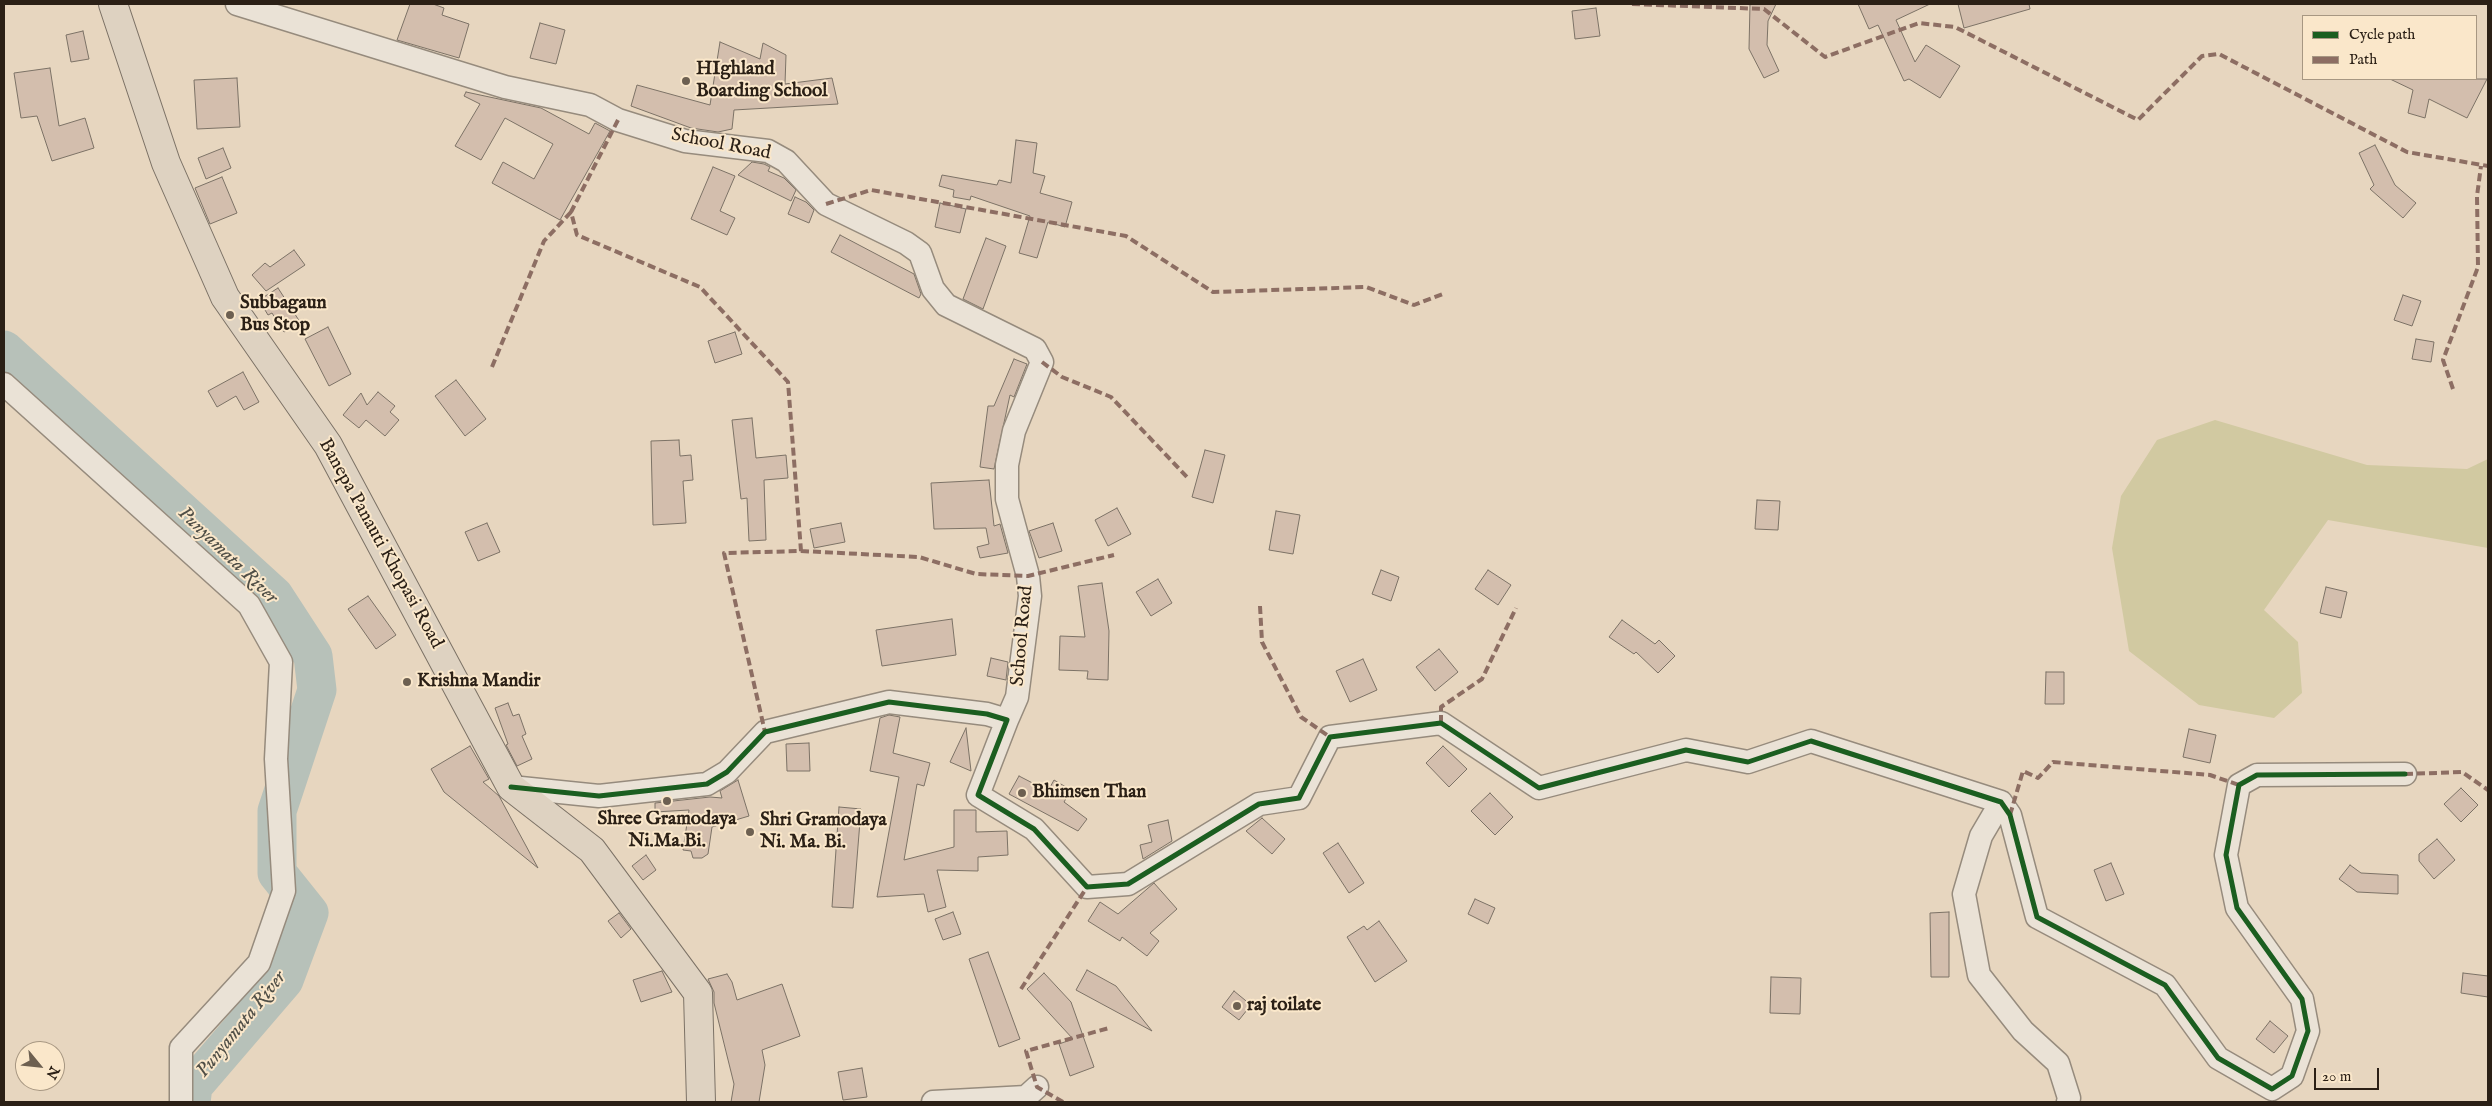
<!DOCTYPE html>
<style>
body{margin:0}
#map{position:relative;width:2492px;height:1106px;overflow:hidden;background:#e7d6bf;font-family:"IM FELL English",serif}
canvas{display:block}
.frame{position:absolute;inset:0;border:5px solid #2b2016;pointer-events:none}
.legend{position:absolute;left:2302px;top:15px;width:175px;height:65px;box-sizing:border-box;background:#fae7ca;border:1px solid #a79782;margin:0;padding:6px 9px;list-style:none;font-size:15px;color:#2b2016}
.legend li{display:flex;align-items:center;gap:10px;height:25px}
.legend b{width:25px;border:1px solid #a79782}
.north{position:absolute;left:15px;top:1041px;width:50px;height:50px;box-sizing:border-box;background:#fae7ca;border:1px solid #a79782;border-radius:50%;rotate:118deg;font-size:14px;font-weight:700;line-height:20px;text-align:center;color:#2b2016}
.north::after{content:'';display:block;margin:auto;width:18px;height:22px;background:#6d6051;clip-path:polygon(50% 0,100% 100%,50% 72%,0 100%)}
.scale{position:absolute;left:2314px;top:1068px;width:65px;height:22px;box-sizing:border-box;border:2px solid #2b2016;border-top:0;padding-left:6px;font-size:15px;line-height:18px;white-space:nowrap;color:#2b2016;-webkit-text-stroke:4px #fae7ca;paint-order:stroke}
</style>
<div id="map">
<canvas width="2492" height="1106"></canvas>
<div class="frame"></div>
<ul class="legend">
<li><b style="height:6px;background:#1b5e20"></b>Cycle path</li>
<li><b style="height:6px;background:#8d6e63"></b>Path</li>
</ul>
<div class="north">N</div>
<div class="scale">20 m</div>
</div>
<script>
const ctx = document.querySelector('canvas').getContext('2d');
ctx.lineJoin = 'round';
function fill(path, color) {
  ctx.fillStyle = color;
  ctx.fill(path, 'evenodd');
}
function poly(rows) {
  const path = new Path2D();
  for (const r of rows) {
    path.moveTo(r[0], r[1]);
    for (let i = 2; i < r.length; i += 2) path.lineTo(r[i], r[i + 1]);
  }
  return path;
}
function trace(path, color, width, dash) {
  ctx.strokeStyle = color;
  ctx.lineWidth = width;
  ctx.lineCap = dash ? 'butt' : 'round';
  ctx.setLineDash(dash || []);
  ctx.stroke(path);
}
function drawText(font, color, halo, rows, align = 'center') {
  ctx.font = font + ' "IM FELL English",serif';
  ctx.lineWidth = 4;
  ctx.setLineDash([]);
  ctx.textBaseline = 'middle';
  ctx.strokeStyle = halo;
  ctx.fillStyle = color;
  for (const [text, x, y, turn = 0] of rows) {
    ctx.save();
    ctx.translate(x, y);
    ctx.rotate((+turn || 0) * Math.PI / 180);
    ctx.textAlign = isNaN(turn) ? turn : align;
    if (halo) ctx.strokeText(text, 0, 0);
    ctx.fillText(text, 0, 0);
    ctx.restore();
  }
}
const green = poly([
 [2215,420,2367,465,2467,469,2488,459,2488,548,2328,520,2264,610,2298,642,2302,693,2274,718,2199,705,2129,651,2112,548,2121,496,2157,440]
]);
const river = poly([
 [4,350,274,596,313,656,317,690,277,811,277,873,309,913,284,980,193,1086,191,1102]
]);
const building = poly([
 [410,4,433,4,444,8,442,15,469,24,459,58,397,40,410,4],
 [1750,4,1776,4,1768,21,1767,45,1779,71,1764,78,1749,49,1750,4],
 [1858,4,1930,4,1896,20,1915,62,1926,45,1960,66,1940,98,1909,79,1904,81,1878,25,1869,29,1858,4],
 [1958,4,2029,4,2030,9,1964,28,1958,4],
 [1596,8,1600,36,1575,39,1572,11,1596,8],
 [540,23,565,30,556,64,530,58,540,23],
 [83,31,89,59,71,62,66,35,83,31],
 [720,42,760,59,763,43,786,55,785,84,832,78,838,104,734,110,732,129,718,132,691,128,631,106,637,85,710,105,720,42],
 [50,68,59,126,85,118,94,148,52,161,37,116,21,118,14,73,50,68],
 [237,78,240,127,197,129,194,80,237,78],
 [2390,79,2487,79,2467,118,2429,99,2425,118,2408,113,2413,90,2390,79],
 [466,92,541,108,589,134,595,123,610,131,560,220,492,183,503,162,534,179,553,144,505,118,481,160,455,146,480,104,464,96,466,92],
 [1016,140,1037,143,1033,173,1045,176,1040,193,1072,202,1065,227,1048,222,1037,258,1019,253,1030,216,971,196,970,200,953,197,954,190,939,186,942,175,997,185,999,180,1011,183,1016,140],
 [2375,145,2395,185,2416,203,2403,218,2370,189,2374,185,2359,153,2375,145],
 [223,148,231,168,206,179,198,158,223,148],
 [752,162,764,164,770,167,768,171,784,178,796,190,791,201,738,175,752,162],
 [713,167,735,176,720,211,735,218,727,235,691,219,713,167],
 [222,177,237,213,210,224,195,188,222,177],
 [795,197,806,202,814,210,809,223,788,214,795,197],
 [940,203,966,209,960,233,935,227,940,203],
 [840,235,914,274,921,294,919,298,831,252,840,235],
 [986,238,1006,246,983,309,963,299,986,238],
 [294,250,305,265,266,291,252,275,265,263,270,267,294,250],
 [278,288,300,322,284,332,272,313,268,315,259,300,278,288],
 [2403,295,2421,301,2412,326,2394,320,2403,295],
 [328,327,351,374,329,386,305,339,328,327],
 [735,332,742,354,715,363,708,341,735,332],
 [2416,339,2434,342,2431,362,2412,359,2416,339],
 [1014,359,1027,364,1014,397,1010,395,994,469,980,467,988,406,994,406,1014,359],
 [243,372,259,402,244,410,236,396,217,407,208,391,243,372],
 [456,380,486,419,465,436,435,396,456,380],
 [378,392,395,406,390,412,399,420,385,436,366,420,359,428,343,415,361,393,367,405,378,392],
 [752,418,756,458,786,455,788,478,764,480,766,540,749,541,747,498,741,499,732,420,752,418],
 [679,440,680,456,691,455,693,480,683,481,686,523,653,525,651,441,679,440],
 [1205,450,1225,455,1213,503,1192,497,1205,450],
 [989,480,994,526,1000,524,1008,553,980,558,977,547,989,544,986,528,934,529,931,483,989,480],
 [1757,500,1780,501,1778,530,1755,529,1757,500],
 [1117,508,1131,534,1108,546,1095,520,1117,508],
 [1276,511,1300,515,1293,554,1269,550,1276,511],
 [487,523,500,552,478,561,465,532,487,523],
 [841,523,845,542,814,548,810,529,841,523],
 [1053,523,1062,551,1039,558,1029,531,1053,523],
 [1381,570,1399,577,1391,601,1372,594,1381,570],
 [1488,570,1511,585,1498,605,1475,589,1488,570],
 [1158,579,1172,603,1151,616,1136,592,1158,579],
 [1102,583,1109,631,1108,680,1087,679,1088,671,1059,670,1060,636,1085,637,1078,586,1102,583],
 [2326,587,2347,592,2341,618,2320,613,2326,587],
 [368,596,396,635,376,649,348,609,368,596],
 [952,619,956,655,882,666,876,630,952,619],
 [1622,620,1655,644,1659,640,1675,656,1658,673,1636,652,1634,654,1609,637,1622,620],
 [1439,649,1458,672,1435,691,1416,667,1439,649],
 [991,658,1008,662,1006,680,987,676,991,658],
 [1363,659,1377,690,1350,702,1336,671,1363,659],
 [2046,672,2064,672,2064,704,2045,704,2046,672],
 [508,703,513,716,519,714,526,734,522,736,532,759,517,766,506,745,508,744,495,708,508,703],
 [889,715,900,717,893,753,930,763,924,786,917,784,904,860,954,847,954,810,976,810,976,832,1007,831,1008,855,978,857,978,871,937,870,946,907,928,912,924,894,877,897,899,777,870,771,880,718,889,715],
 [966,728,971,771,950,762,966,728],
 [2189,729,2216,735,2210,763,2183,757,2189,729],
 [809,743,810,771,787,771,786,744,809,743],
 [470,746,489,779,483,782,499,796,538,868,444,792,431,769,470,746],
 [1443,746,1467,769,1449,787,1426,763,1443,746],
 [1019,776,1048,791,1054,780,1071,790,1064,802,1087,819,1078,831,1009,794,1019,776],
 [738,780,749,816,712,827,708,854,702,858,693,858,691,851,683,850,689,810,655,812,655,803,710,797,722,798,720,791,738,780],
 [2461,788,2478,805,2461,822,2444,804,2461,788],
 [1490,793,1513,817,1495,835,1471,811,1490,793],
 [839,807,861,809,853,908,832,907,839,807],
 [1262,818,1285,839,1272,854,1246,831,1262,818],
 [1168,820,1172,841,1143,859,1140,845,1152,842,1148,825,1168,820],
 [2437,839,2455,860,2434,879,2419,861,2419,854,2437,839],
 [1338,843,1364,883,1349,893,1323,853,1338,843],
 [646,855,656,870,643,880,632,866,646,855],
 [2111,863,2124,894,2106,901,2094,870,2111,863],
 [2350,865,2361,873,2398,875,2398,894,2357,892,2339,879,2350,865],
 [1154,883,1177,909,1150,933,1159,941,1147,956,1122,937,1120,941,1088,921,1100,902,1118,914,1154,883],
 [1475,899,1495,908,1488,924,1468,914,1475,899],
 [953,912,961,934,943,940,935,919,953,912],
 [1949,912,1949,977,1931,977,1930,913,1949,912],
 [619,913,631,929,621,938,608,921,619,913],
 [1379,921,1407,961,1375,982,1347,937,1364,926,1367,930,1379,921],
 [988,952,1020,1039,999,1047,969,959,988,952],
 [1087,970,1116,986,1152,1031,1076,990,1087,970],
 [662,971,672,992,641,1002,633,980,662,971],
 [1044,973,1071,1002,1094,1067,1070,1076,1059,1044,1073,1039,1027,989,1044,973],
 [2463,973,2488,976,2488,997,2461,993,2463,973],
 [727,974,732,982,737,1000,782,984,800,1036,762,1050,765,1065,759,1102,731,1102,734,1084,714,1003,714,992,708,979,727,974],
 [1771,977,1801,978,1800,1014,1770,1013,1771,977],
 [1234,991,1251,1005,1239,1020,1222,1007,1234,991],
 [2270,1021,2288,1036,2274,1053,2256,1039,2270,1021],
 [862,1068,867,1097,843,1100,838,1072,862,1068]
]);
const minor = poly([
 [237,4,505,87,590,105,618,120,685,141,768,151,786,161,826,204,906,243,920,253,933,289,946,305,1035,349,1042,362,1014,431,1007,465,1007,499,1028,576,1030,596,1017,697,1007,720],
 [4,384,249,605,281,662,276,759,284,891,259,963,181,1048,181,1102],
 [511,787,599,796,707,784,727,772,765,732,889,702,987,714,1007,720,978,795,1034,829,1087,887,1128,884,1259,804,1299,798,1330,737,1441,723,1539,788,1686,750,1748,762,1811,741,2001,802,2010,815,2037,917,2165,985,2218,1058,2272,1089,2292,1076,2308,1031,2302,999,2237,908,2226,855,2239,785,2257,775,2405,774],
 [2001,802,1981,836,1964,894,1979,975,2023,1031,2058,1063,2069,1098,2068,1102],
 [933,1102,1026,1097,1037,1087]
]);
const major = poly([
 [113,4,166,163,225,297,328,445,511,787,592,850,698,993,701,1102]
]);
const quiet = poly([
 [1632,4,1764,9,1825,57,1919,23,1955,27,2138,120,2202,56,2219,54,2407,152,2488,166],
 [618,120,571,212,577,235,700,287,788,382,801,551,724,553,765,732],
 [826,204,871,190,1126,236,1213,292,1366,287,1414,305,1443,294],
 [1042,362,1062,377,1111,397,1187,477],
 [492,367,544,241,571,212],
 [2453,389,2443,360,2478,267,2477,196,2481,166],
 [801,551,919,557,976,574,1028,576,1114,555],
 [1260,606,1262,642,1301,717,1330,737],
 [1441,723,1441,707,1482,679,1516,608],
 [2405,774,2462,772,2488,790],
 [2010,815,2023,771,2038,778,2053,762,2210,775,2239,785],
 [1021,989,1087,887],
 [1063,1102,1037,1087,1026,1051,1109,1028]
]);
const cycleway = poly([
 [511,787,599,796,707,784,727,772,765,732,889,702,987,714,1007,720,978,795,1034,829,1087,887,1128,884,1259,804,1299,798,1330,737,1441,723,1539,788,1686,750,1748,762,1811,741,2001,802,2010,815,2037,917,2165,985,2218,1058,2272,1089,2292,1076,2308,1031,2302,999,2237,908,2226,855,2239,785,2257,775,2405,774]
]);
const markers = [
 [686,81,5,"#6d6051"],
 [230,315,5,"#6d6051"],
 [407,682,5,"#6d6051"],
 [1022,793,5,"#6d6051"],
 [667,801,5,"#6d6051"],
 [750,832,5,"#6d6051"],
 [1237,1006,5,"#6d6051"]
];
const poiNames = [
 ["HIghland",696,70],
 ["Boarding School",696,92],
 ["Subbagaun",240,304],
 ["Bus Stop",240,326],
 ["Krishna Mandir",417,682],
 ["Bhimsen Than",1032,793],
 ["Shree Gramodaya",667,820,"center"],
 ["Ni.Ma.Bi.",667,842,"center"],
 ["Shri Gramodaya",760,821],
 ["Ni. Ma. Bi.",760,843],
 ["raj toilate",1247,1006]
];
const streetNames = [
 ["School Road",721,145,11],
 ["Banepa Panauti Khopasi Road",380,544,61],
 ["School Road",1023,636,-85]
];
const waterNames = [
 ["Punyamata River",227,556,44],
 ["Punyamata River",242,1025,-51]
];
fill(green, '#d1c9a1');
trace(river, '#b7c1b9', 39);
fill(building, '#d3bead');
trace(building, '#7c7266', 1);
trace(minor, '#968b7d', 25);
trace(major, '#7c7266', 30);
trace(minor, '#eae2d6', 22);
trace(major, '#ded2c1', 28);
trace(quiet, '#8d6e63', 4, [8, 4]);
trace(cycleway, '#1b5e20', 5);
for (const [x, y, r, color] of markers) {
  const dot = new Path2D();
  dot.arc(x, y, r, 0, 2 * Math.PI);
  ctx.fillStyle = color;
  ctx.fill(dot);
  trace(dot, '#fae7ca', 2);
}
drawText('bold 19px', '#2b2016', '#fae7ca', poiNames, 'left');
drawText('19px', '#2b2016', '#fae7ca', streetNames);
drawText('italic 20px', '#4f4e46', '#fae7ca', waterNames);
</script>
